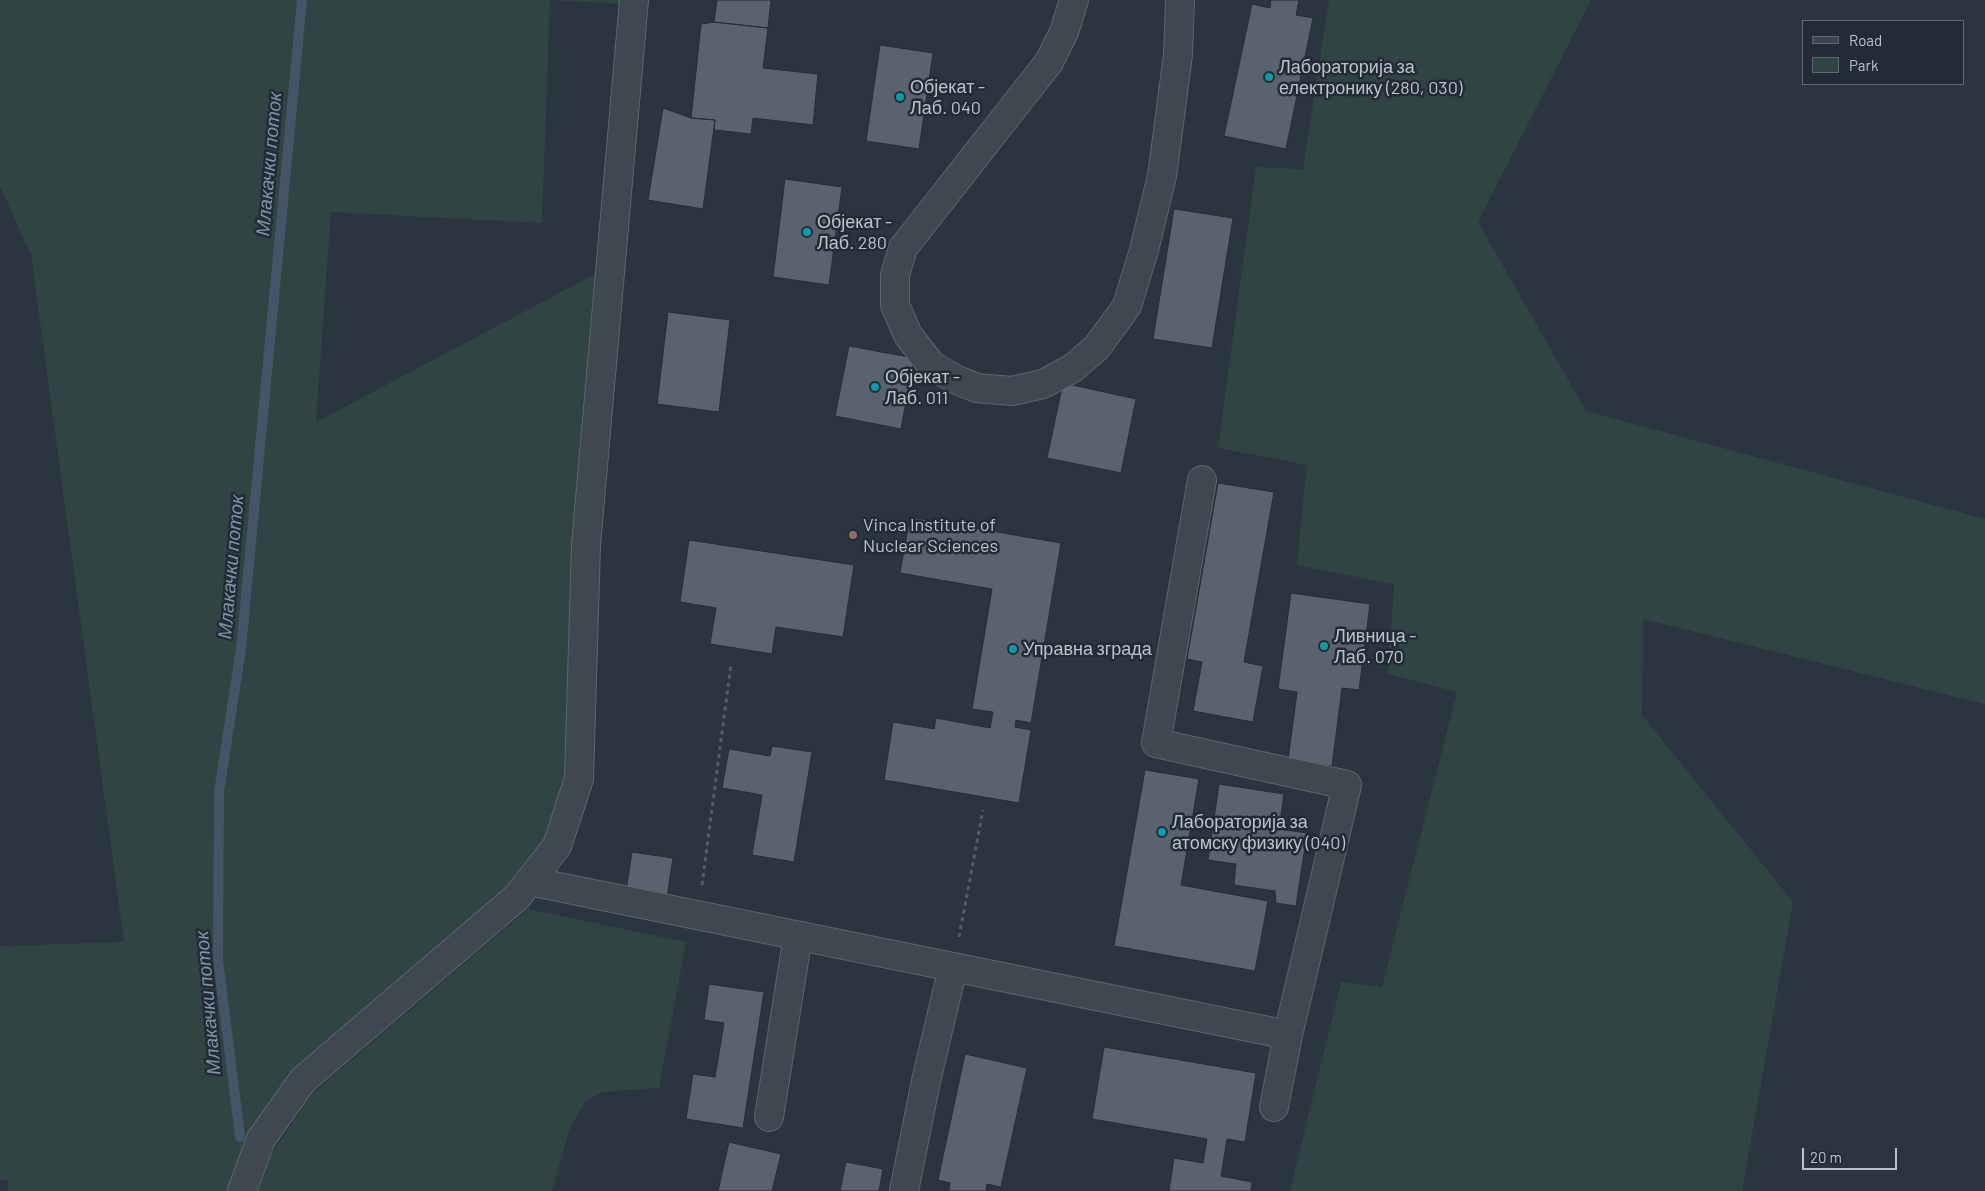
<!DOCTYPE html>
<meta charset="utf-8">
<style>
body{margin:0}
#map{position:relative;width:1985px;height:1191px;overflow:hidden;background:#2b3540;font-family:Barlow,sans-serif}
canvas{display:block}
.legend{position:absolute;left:1802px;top:20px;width:162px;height:65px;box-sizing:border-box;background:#232c36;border:1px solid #606871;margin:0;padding:6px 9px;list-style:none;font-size:15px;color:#bcc2ca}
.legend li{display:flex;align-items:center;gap:10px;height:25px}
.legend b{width:25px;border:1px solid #606871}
.scale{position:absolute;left:1802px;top:1148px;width:95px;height:22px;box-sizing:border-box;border:2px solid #bcc2ca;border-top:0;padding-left:6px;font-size:15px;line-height:18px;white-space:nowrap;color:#bcc2ca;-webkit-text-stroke:4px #232c36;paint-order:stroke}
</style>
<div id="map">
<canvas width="1985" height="1191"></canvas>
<ul class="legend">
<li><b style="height:6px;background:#3f4750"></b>Road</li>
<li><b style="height:14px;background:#304443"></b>Park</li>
</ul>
<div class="scale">20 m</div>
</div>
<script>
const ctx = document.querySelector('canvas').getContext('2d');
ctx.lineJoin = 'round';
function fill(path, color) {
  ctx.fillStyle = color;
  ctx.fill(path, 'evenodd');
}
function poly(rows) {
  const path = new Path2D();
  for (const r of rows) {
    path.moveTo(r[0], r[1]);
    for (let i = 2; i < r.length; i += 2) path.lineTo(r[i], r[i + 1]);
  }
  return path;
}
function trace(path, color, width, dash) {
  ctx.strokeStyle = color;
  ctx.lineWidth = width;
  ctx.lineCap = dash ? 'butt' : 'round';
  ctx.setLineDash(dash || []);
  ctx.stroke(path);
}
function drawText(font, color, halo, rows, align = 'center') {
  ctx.font = font + ' Barlow,sans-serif';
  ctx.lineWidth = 5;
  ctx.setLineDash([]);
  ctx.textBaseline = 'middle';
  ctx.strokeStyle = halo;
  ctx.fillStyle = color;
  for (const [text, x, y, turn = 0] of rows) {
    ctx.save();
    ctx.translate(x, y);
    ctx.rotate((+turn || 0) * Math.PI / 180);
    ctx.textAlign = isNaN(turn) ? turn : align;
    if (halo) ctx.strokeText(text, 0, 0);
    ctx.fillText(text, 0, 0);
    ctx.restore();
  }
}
const green = poly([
 [0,0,624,0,623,4,550,0,542,223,331,212,316,422,601,271,568,780,546,847,518,882,292,1080,232,1191,8,1191,8,1180,0,1180,0,946,124,942,31,255,0,186],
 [1329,0,1591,0,1478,222,1586,411,1985,519,1985,704,1643,619,1642,715,1793,902,1742,1191,1290,1191,1341,982,1382,987,1457,692,1388,674,1394,584,1297,565,1307,465,1218,448,1256,167,1303,169],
 [528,909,686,942,659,1088,602,1092,584,1103,570,1128,552,1191,258,1191,273,1151,314,1092]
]);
const stream = poly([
 [240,1137,218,959,219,792,241,649,302,0]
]);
const building = poly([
 [717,0,771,0,768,28,714,22,717,0],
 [1271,0,1299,0,1296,15,1313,18,1286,149,1224,136,1252,4,1270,8,1271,0],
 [714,22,768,28,763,68,818,74,813,125,753,118,751,134,714,130,715,120,691,118,701,24,714,22],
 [880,45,933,53,919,149,866,141,880,45],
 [663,108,691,118,715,120,703,209,648,200,663,108],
 [785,179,842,187,829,285,773,277,785,179],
 [1174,209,1233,218,1212,348,1153,339,1174,209],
 [668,312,730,320,719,412,657,404,668,312],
 [849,346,914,358,901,429,835,416,849,346],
 [1063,383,1136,399,1121,473,1047,458,1063,383],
 [1218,483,1274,492,1244,662,1263,666,1253,722,1193,711,1202,662,1187,659,1218,483],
 [910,517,1061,543,1031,723,1016,720,1015,727,1031,730,1019,803,884,780,893,722,934,729,936,718,990,728,993,712,972,709,992,589,900,573,910,517],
 [689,540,854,565,843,637,776,627,772,654,710,644,716,608,680,602,689,540],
 [1291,593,1370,604,1359,690,1342,688,1332,766,1288,760,1297,692,1278,689,1291,593],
 [772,746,812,752,794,862,752,855,762,795,722,788,729,749,770,756,772,746],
 [1145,770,1199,779,1181,885,1268,901,1255,971,1114,946,1145,770],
 [1219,784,1284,794,1279,829,1307,833,1296,906,1276,903,1275,891,1234,885,1236,864,1208,860,1219,784],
 [632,852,673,858,667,897,626,891,632,852],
 [709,984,764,992,743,1128,686,1119,693,1074,715,1077,724,1023,704,1020,709,984],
 [1104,1047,1256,1073,1245,1142,1227,1139,1221,1176,1252,1182,1251,1191,1169,1191,1174,1158,1203,1163,1207,1139,1092,1119,1104,1047],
 [965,1054,1027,1068,1001,1187,987,1184,986,1191,949,1191,950,1183,938,1180,965,1054],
 [729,1142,781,1154,772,1191,718,1191,729,1142],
 [846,1162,883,1169,879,1191,840,1191,846,1162]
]);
const path = poly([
 [702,885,731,664],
 [959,937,983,810]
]);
const minor = poly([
 [1074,0,1064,32,1049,62,903,248,895,275,895,305,908,335,932,366,957,380,977,388,1012,391,1043,384,1073,368,1097,347,1127,306,1144,250,1162,176,1178,55,1180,0],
 [1202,480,1156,743,1347,785,1288,1035,1274,1107],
 [529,881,1288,1035],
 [769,1117,798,936],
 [242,1191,261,1139,303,1080,517,897,557,846,579,779,586,545,634,0],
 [904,1191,926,1081,953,967]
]);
const markers = [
 [1269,77,5,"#0f9aa8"],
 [900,97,5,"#0f9aa8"],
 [807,232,5,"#0f9aa8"],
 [875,387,5,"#0f9aa8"],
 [853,535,5,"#8d6e63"],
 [1324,646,5,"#0f9aa8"],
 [1013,649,5,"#0f9aa8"],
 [1162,832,5,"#0f9aa8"]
];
const poiNames = [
 ["Лабораторија за",1279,67],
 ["електронику (280, 030)",1279,88],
 ["Објекат -",910,87],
 ["Лаб. 040",910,108],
 ["Објекат -",817,222],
 ["Лаб. 280",817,243],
 ["Објекат -",885,377],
 ["Лаб. 011",885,398],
 ["Vinca Institute of",863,525],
 ["Nuclear Sciences",863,546],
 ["Ливница -",1334,636],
 ["Лаб. 070",1334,657],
 ["Управна зграда",1023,649],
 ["Лабораторија за",1172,822],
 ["атомску физику (040)",1172,843]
];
const waterNames = [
 ["Млакачки поток",269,164,-85],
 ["Млакачки поток",231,567,-85],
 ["Млакачки поток",208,1003,-95]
];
fill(green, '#304443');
trace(stream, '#445568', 10);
fill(building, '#596370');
trace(building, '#252e38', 1);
trace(minor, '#5d656e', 30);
trace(path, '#4f6062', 3, [4, 4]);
trace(minor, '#3f4750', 28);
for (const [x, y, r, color] of markers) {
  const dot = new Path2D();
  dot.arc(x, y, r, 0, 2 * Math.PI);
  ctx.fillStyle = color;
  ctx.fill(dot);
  trace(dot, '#232c36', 2);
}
drawText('18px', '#bcc2ca', '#232c36', poiNames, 'left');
drawText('italic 19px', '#8094a9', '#232c36', waterNames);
</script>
